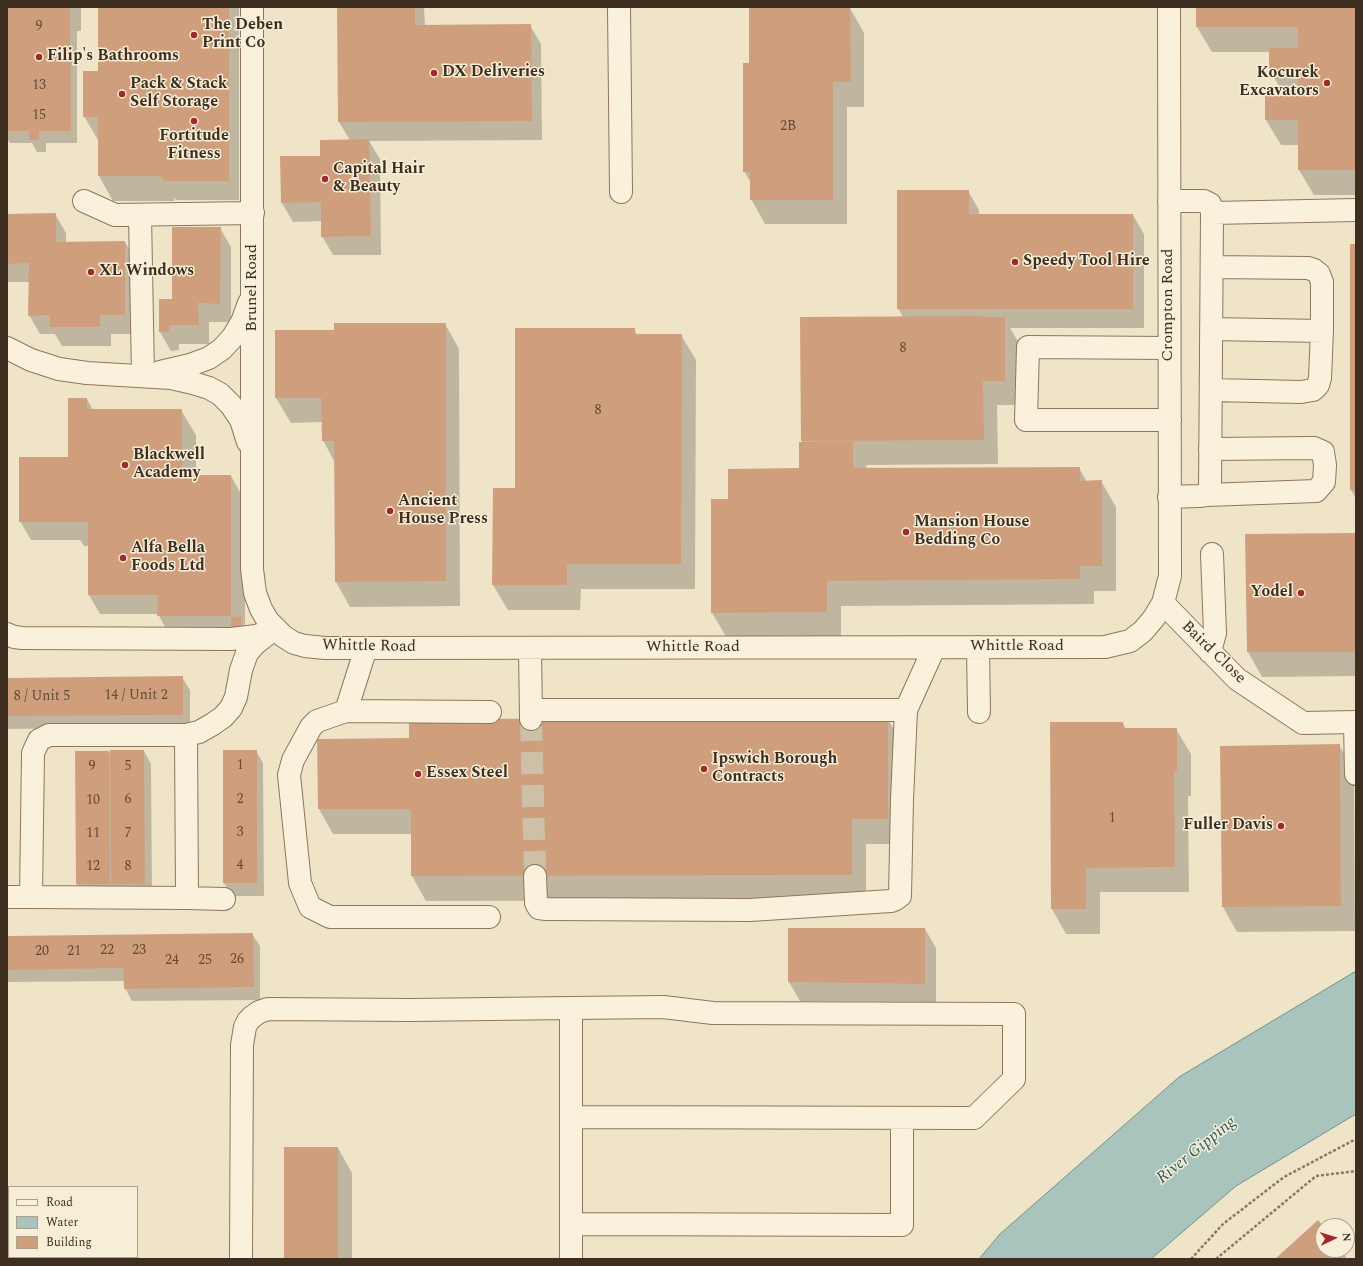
<!DOCTYPE html>
<style>
body{margin:0}
#map{position:relative;width:1363px;height:1266px;overflow:hidden;background:#f0e4c8;font-family:Spectral,serif}
canvas{display:block}
.frame{position:absolute;inset:0;border:8px solid #3d2e20;pointer-events:none}
.legend{position:absolute;left:8px;top:1186px;width:130px;height:72px;box-sizing:border-box;background:#f7eed8;border:1px solid #ada18e;margin:0;padding:5px 7px;list-style:none;font-size:12px;color:#3d2e20}
.legend li{display:flex;align-items:center;gap:8px;height:20px}
.legend b{width:20px;border:1px solid #ada18e}
.north{position:absolute;left:1315px;top:1218px;width:40px;height:40px;box-sizing:border-box;background:#f7eed8;border:1px solid #ada18e;border-radius:50%;rotate:86deg;font-size:11px;font-weight:700;line-height:16px;text-align:center;color:#3d2e20}
.north::after{content:'';display:block;margin:auto;width:14px;height:18px;background:#9e2a2b;clip-path:polygon(50% 0,100% 100%,50% 72%,0 100%)}
</style>
<div id="map">
<canvas width="1363" height="1266"></canvas>
<div class="frame"></div>
<ul class="legend">
<li><b style="height:5px;background:#faf1dc"></b>Road</li>
<li><b style="height:11px;background:#a9c4bc"></b>Water</li>
<li><b style="height:11px;background:#cf9f7d"></b>Building</li>
</ul>
<div class="north">N</div>
</div>
<script>
const ctx = document.querySelector('canvas').getContext('2d');
ctx.lineJoin = 'round';
function fill(path, color) {
  ctx.fillStyle = color;
  ctx.fill(path, 'evenodd');
}
function poly(rows) {
  const path = new Path2D();
  for (const r of rows) {
    path.moveTo(r[0], r[1]);
    for (let i = 2; i < r.length; i += 2) path.lineTo(r[i], r[i + 1]);
  }
  return path;
}
function trace(path, color, width, dash) {
  ctx.strokeStyle = color;
  ctx.lineWidth = width;
  ctx.lineCap = dash ? 'butt' : 'round';
  ctx.setLineDash(dash || []);
  ctx.stroke(path);
}
function drawText(font, color, halo, rows, align = 'center') {
  ctx.font = font + ' Spectral,serif';
  ctx.lineWidth = 3;
  ctx.setLineDash([]);
  ctx.textBaseline = 'middle';
  ctx.strokeStyle = halo;
  ctx.fillStyle = color;
  for (const [text, x, y, turn = 0] of rows) {
    ctx.save();
    ctx.translate(x, y);
    ctx.rotate((+turn || 0) * Math.PI / 180);
    ctx.textAlign = isNaN(turn) ? turn : align;
    if (halo) ctx.strokeText(text, 0, 0);
    ctx.fillText(text, 0, 0);
    ctx.restore();
  }
}
const water = poly([
 [1356,971,1356,1114,1236,1186,1151,1259,979,1259,1000,1234,1179,1077,1356,971]
]);
const shadow = poly([
 [7,7,81,7,81,31,77,31,77,143,46,143,46,152,37,152,32,143,10,143,7,139],
 [99,7,239,7,239,200,176,200,174,197,174,201,113,201,99,176,99,142,84,116,99,72],
 [338,7,424,7,425,26,530,25,541,44,542,140,369,141,380,159,381,255,333,255,322,236,322,221,293,222,282,203,321,157,350,140,339,122],
 [1197,7,1356,7,1356,195,1314,195,1299,170,1299,145,1281,145,1266,120,1299,97,1299,95,1284,95,1270,70,1270,52,1212,52,1197,27],
 [850,8,864,33,864,107,847,107,847,224,765,224,751,199,751,183,744,171],
 [968,191,979,210,979,215,1133,215,1144,234,1144,328,1010,328,1019,343,1019,405,997,405,998,464,866,465,867,469,1079,468,1087,482,1101,481,1116,507,1116,591,1094,591,1094,604,841,606,841,637,727,638,712,613,729,500,800,469,803,443,802,441,903,317,898,308],
 [55,214,66,233,66,243,125,242,136,261,136,334,111,334,111,346,62,346,55,334,40,334,29,315,29,282,7,282,7,215],
 [220,228,231,247,231,322,209,322,209,344,179,344,179,350,171,351,160,332,173,300],
 [1356,245,1356,499,1351,490],
 [445,324,459,349,460,606,350,607,336,582,335,463,323,440,322,422,291,423,276,398,335,331],
 [634,329,637,335,681,335,696,360,695,589,581,589,580,610,508,610,493,585,516,489],
 [87,399,93,410,181,410,196,435,196,476,231,476,245,501,245,641,173,641,158,614,100,614,89,595,89,546,84,546,80,540,31,540,20,521,69,461],
 [1356,534,1356,676,1262,677,1248,652,1246,535],
 [182,677,190,690,190,727,7,729,7,679],
 [888,719,902,744,902,844,866,844,866,900,426,901,412,876,412,834,333,834,319,809,318,740,410,739],
 [1051,723,1123,723,1126,729,1176,729,1191,754,1191,796,1188,796,1189,892,1100,892,1100,934,1066,934,1052,909],
 [1339,745,1354,770,1355,931,1237,932,1223,907,1221,747],
 [144,751,151,764,152,896,84,896,77,884,109,752,112,757],
 [256,751,263,763,264,896,231,896,224,883],
 [925,929,936,948,936,1002,800,1001,789,982],
 [252,934,260,946,260,1000,132,1001,125,988,125,981,7,982,7,937],
 [338,1148,352,1173,352,1259,285,1259],
 [1323,1227,1323,1250,1342,1250,1347,1259,1276,1259]
]);
const building = poly([
 [7,7,70,7,71,131,39,131,39,140,29,140,29,131,7,131],
 [98,7,229,7,229,181,164,181,160,176,98,176,98,117,83,117,83,71,98,71],
 [337,7,415,7,415,25,531,24,532,121,338,122],
 [749,7,850,7,851,82,833,82,833,200,750,200,750,172,743,172,743,63,749,63],
 [1196,7,1356,7,1356,170,1298,170,1298,120,1265,120,1265,96,1298,96,1298,70,1269,70,1269,48,1298,48,1298,27,1196,27],
 [369,139,371,236,321,237,321,202,281,203,280,156,320,156,320,140],
 [897,190,969,190,969,214,1133,214,1133,309,897,309],
 [56,213,56,242,125,241,125,315,100,315,100,327,50,327,50,315,28,316,29,263,7,264,7,214],
 [172,227,221,227,220,304,198,303,199,325,169,325,169,332,159,332,159,299,172,299],
 [1350,244,1356,244,1356,490,1350,490],
 [983,316,983,317,1005,317,1005,381,983,381,984,440,801,441,800,317],
 [334,323,446,323,446,581,335,582,334,441,322,441,321,398,275,398,275,330,334,330],
 [515,328,635,328,635,334,682,334,681,564,567,564,567,585,492,585,493,488,515,488],
 [68,398,87,398,87,409,182,409,182,475,231,475,231,616,157,616,158,595,88,595,88,522,19,522,19,457,68,457],
 [853,441,853,468,1080,467,1080,481,1102,480,1102,566,1080,566,1080,579,827,581,827,612,711,613,711,499,728,499,728,469,799,468,799,442],
 [1356,533,1356,652,1247,652,1245,534],
 [241,616,241,631,231,631,231,617],
 [183,676,183,715,7,716,7,678],
 [888,718,888,819,852,819,852,875,411,876,411,809,318,809,317,739,409,738,409,719],
 [1050,722,1123,722,1123,728,1177,728,1177,771,1174,771,1175,867,1086,868,1086,909,1051,909],
 [1340,744,1341,906,1222,907,1220,746],
 [110,750,144,750,145,884,111,884],
 [223,750,257,750,257,883,223,883],
 [75,751,109,751,110,884,76,884],
 [788,928,925,928,925,984,788,982],
 [253,933,254,987,124,989,123,968,7,970,7,936],
 [284,1147,338,1147,338,1259,284,1259],
 [1318,1220,1323,1226,1323,1250,1336,1250,1326,1259,1275,1259]
]);
const minorTunnel = poly([
 [531,719,535,876]
]);
const path = poly([
 [1191,1259,1223,1224,1284,1177,1356,1139],
 [1216,1259,1316,1176,1356,1171]
]);
const minor = poly([
 [252,7,252,569,255,593,261,609,268,621,283,636,294,643,305,646,325,648,366,648,1105,647,1130,641,1143,631,1154,618,1163,603,1170,576,1169,7],
 [619,7,621,192],
 [84,201,115,215,253,213],
 [1212,213,1356,210],
 [140,215,143,375],
 [1211,329,1322,331],
 [7,348,31,360,59,369,87,373,171,378,193,383,209,388,220,394,231,405,241,420,248,442],
 [1169,348,1028,347,1026,420,1170,420],
 [160,372,190,365,209,358,222,349,233,337,242,322,249,303],
 [1211,390,1301,392,1313,390,1318,385,1320,378,1322,331,1322,282,1319,274,1314,270,1308,268,1212,267],
 [1207,495,1316,491,1324,482,1325,465,1323,452,1314,448,1210,449],
 [1169,497,1199,496,1207,495,1210,491,1212,213,1210,204,1204,201,1169,201],
 [1163,603,1237,679,1303,723,1356,722],
 [7,634,14,637,22,638,231,639,256,636,267,632],
 [978,647,979,712],
 [530,648,531,719],
 [1210,652,1215,633,1212,554],
 [531,710,906,710],
 [346,711,366,648],
 [1355,723,1356,774],
 [186,735,187,898,31,897,33,753,39,740,49,735,186,735,199,732,213,724,223,717,231,708,236,697,241,670,247,653,256,643,274,629],
 [535,876,536,903,539,908,546,909,750,910,891,901,896,899,900,896,902,800,906,710,934,648],
 [7,897,31,897],
 [187,898,224,899],
 [489,917,330,917,310,907,300,883,289,775,293,760,311,727,317,721,346,711,490,712],
 [571,1117,974,1118,1014,1079,1014,1014,713,1013,663,1007,571,1008],
 [571,1224,902,1225,902,1118],
 [241,1259,242,1045,245,1027,248,1021,252,1017,259,1012,268,1009,411,1010,571,1008,571,1259]
]);
const markers = [
 [194,35,4,"#9e2a2b"],
 [39,57,4,"#9e2a2b"],
 [434,73,4,"#9e2a2b"],
 [1327,83,4,"#9e2a2b"],
 [122,94,4,"#9e2a2b"],
 [194,121,4,"#9e2a2b"],
 [325,179,4,"#9e2a2b"],
 [1015,262,4,"#9e2a2b"],
 [91,272,4,"#9e2a2b"],
 [125,465,4,"#9e2a2b"],
 [390,511,4,"#9e2a2b"],
 [906,532,4,"#9e2a2b"],
 [123,558,4,"#9e2a2b"],
 [1301,593,4,"#9e2a2b"],
 [704,769,4,"#9e2a2b"],
 [418,774,4,"#9e2a2b"],
 [1281,826,4,"#9e2a2b"]
];
const numberNames = [
 ["9",39,27],
 ["13",39,86],
 ["15",39,116],
 ["2B",788,127],
 ["8",903,349],
 ["8",598,411],
 ["14 / Unit 2",136,696],
 ["8 / Unit 5",42,697],
 ["1",240,766],
 ["9",92,767],
 ["5",128,767],
 ["6",128,800],
 ["2",240,800],
 ["10",93,801],
 ["1",1112,819],
 ["3",240,833],
 ["11",93,834],
 ["7",128,834],
 ["4",240,866],
 ["12",93,867],
 ["8",128,867],
 ["22",107,951],
 ["23",139,951],
 ["20",42,952],
 ["21",74,952],
 ["26",237,960],
 ["24",172,961],
 ["25",205,961]
];
const poiNames = [
 ["The Deben",202,26],
 ["Print Co",202,44],
 ["Filip's Bathrooms",47,57],
 ["DX Deliveries",442,73],
 ["Kocurek",1319,74,"right"],
 ["Excavators",1319,92,"right"],
 ["Pack & Stack",130,85],
 ["Self Storage",130,103],
 ["Fortitude",194,137,"center"],
 ["Fitness",194,155,"center"],
 ["Capital Hair",333,170],
 ["& Beauty",333,188],
 ["Speedy Tool Hire",1023,262],
 ["XL Windows",99,272],
 ["Blackwell",133,456],
 ["Academy",133,474],
 ["Ancient",398,502],
 ["House Press",398,520],
 ["Mansion House",914,523],
 ["Bedding Co",914,541],
 ["Alfa Bella",131,549],
 ["Foods Ltd",131,567],
 ["Yodel",1293,593,"right"],
 ["Ipswich Borough",712,760],
 ["Contracts",712,778],
 ["Essex Steel",426,774],
 ["Fuller Davis",1273,826,"right"]
];
const streetNames = [
 ["Brunel Road",253,288,-90],
 ["Crompton Road",1169,305,-90],
 ["Whittle Road",369,647,1],
 ["Whittle Road",1017,647],
 ["Whittle Road",693,648],
 ["Baird Close",1213,653,44]
];
const waterNames = [
 ["River Gipping",1197,1151,-39]
];
fill(water, '#a9c4bc');
trace(water, '#6f938a', 1);
fill(shadow, '#0003');
fill(building, '#cf9f7d');
trace(minorTunnel, '#ccc0a6', 22, [22, 11]);
trace(minor, '#8d765c', 24);
trace(path, '#8d765c', 2.5, [3, 2]);
trace(minor, '#faf1dc', 22);
for (const [x, y, r, color] of markers) {
  const dot = new Path2D();
  dot.arc(x, y, r, 0, 2 * Math.PI);
  ctx.fillStyle = color;
  ctx.fill(dot);
  trace(dot, '#f7eed8', 1.5);
}
drawText('14px', '#624a37', null, numberNames);
drawText('bold 16px', '#3d2e20', '#f7eed8', poiNames, 'left');
drawText('16px', '#3d2e20', '#f7eed8', streetNames);
drawText('italic 17px', '#2f5d5a', '#f7eed8', waterNames);
</script>
